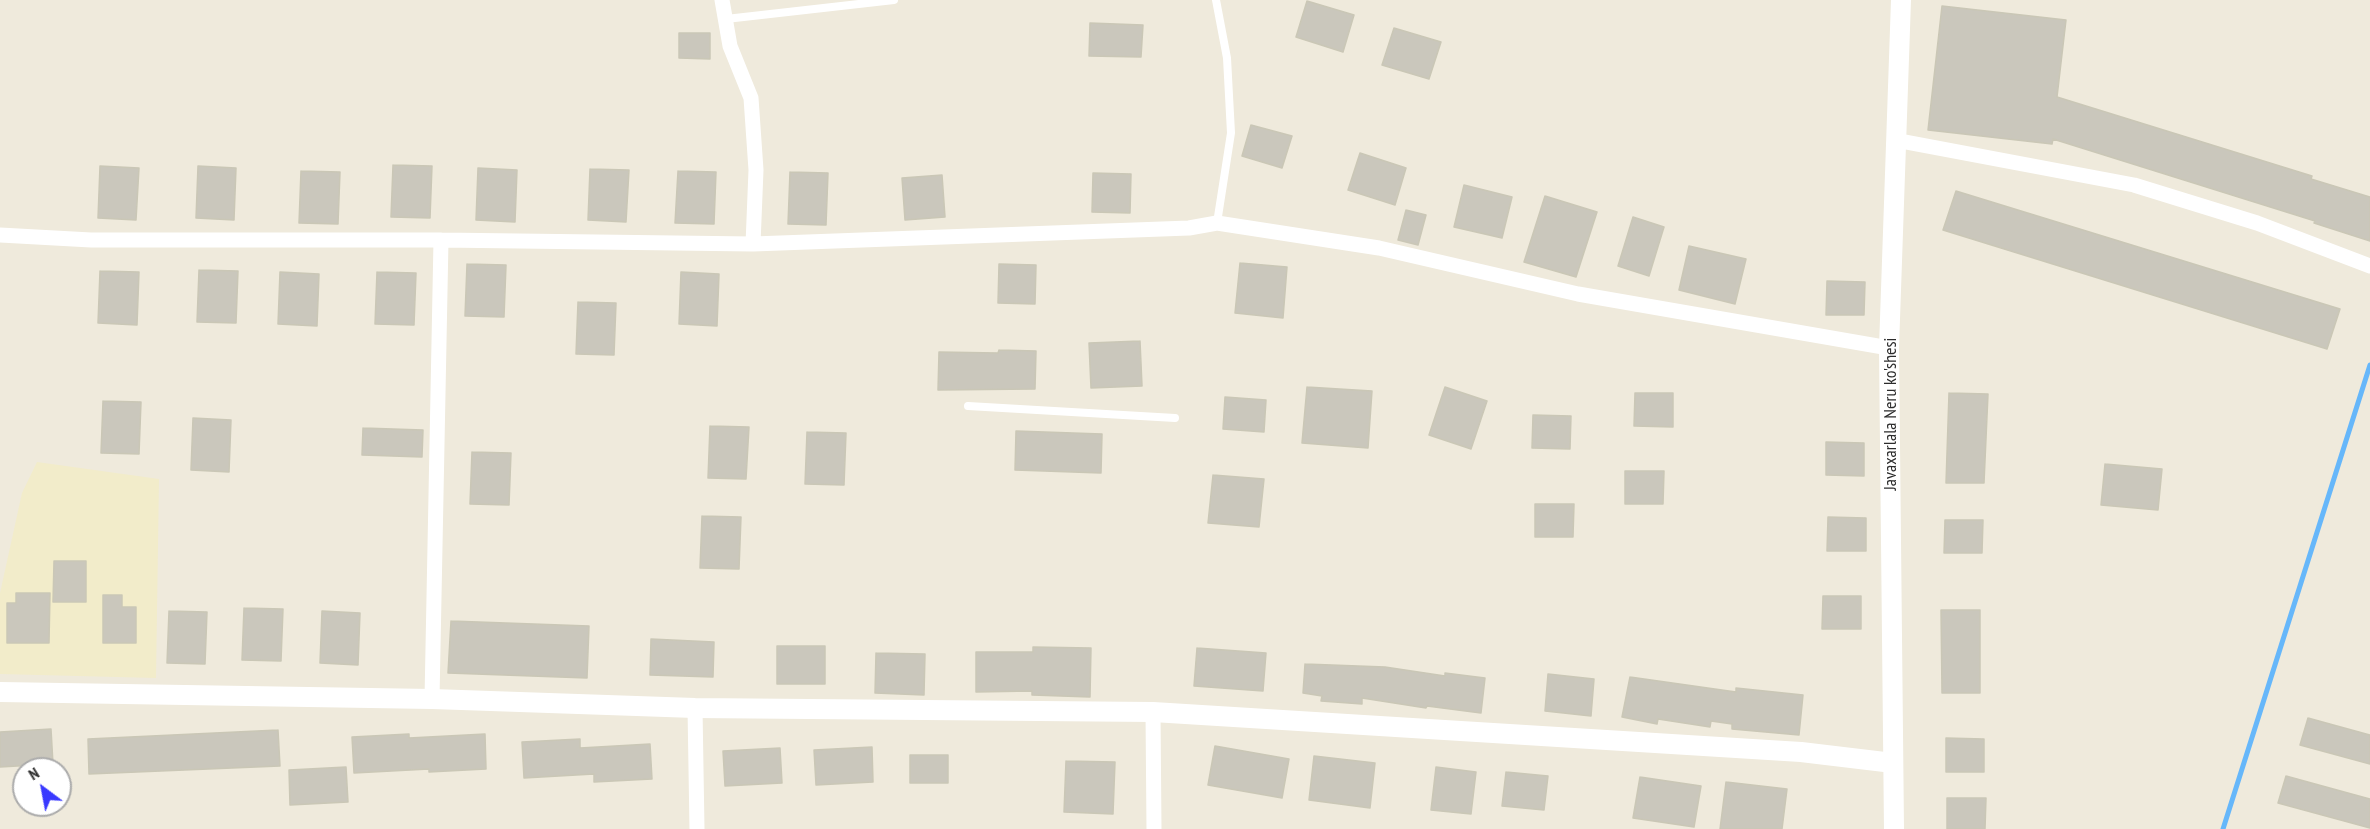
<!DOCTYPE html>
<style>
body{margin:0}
#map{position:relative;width:2370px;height:829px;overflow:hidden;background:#efeadc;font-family:"PT Sans Narrow",sans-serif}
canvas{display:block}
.north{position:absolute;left:12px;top:757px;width:60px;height:60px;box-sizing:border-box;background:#fff;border:2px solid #ababab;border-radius:50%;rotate:328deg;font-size:16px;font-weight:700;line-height:24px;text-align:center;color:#2c2c2c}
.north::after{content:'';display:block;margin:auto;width:21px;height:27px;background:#3939ff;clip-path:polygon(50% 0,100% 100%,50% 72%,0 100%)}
</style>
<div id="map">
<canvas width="2370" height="829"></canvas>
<div class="north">N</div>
</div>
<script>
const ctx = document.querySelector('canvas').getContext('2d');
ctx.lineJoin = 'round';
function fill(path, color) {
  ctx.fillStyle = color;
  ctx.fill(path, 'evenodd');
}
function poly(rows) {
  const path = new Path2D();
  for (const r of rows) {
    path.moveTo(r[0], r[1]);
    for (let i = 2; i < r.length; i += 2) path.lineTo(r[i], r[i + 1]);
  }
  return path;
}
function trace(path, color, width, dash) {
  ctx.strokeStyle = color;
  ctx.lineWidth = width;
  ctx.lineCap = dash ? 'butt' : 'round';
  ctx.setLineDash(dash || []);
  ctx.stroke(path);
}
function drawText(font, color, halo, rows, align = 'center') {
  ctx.font = font + ' "PT Sans Narrow",sans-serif';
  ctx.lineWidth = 6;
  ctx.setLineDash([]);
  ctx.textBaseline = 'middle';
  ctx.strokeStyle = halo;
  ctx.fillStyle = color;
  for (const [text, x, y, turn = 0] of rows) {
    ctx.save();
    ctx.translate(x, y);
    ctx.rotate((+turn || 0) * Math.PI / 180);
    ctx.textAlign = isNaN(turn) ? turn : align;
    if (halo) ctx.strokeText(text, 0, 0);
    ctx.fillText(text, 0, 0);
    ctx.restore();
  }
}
const education = poly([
 [37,462,159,479,156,678,0,674,0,593,22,493]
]);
const stream = poly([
 [2223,829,2370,365]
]);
const building = poly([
 [1307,1,1354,15,1343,52,1296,37,1307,1],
 [1942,6,2066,20,2057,97,2312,176,2311,179,2370,197,2370,241,2314,223,2315,221,2053,139,2052,144,1928,130,1942,6],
 [1090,23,1143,25,1141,57,1089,56,1090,23],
 [1394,28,1441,42,1429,79,1382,65,1394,28],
 [679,33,710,33,710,59,679,58,679,33],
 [1251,125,1292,136,1282,168,1242,156,1251,125],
 [1360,153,1406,168,1395,205,1348,190,1360,153],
 [393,165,432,166,430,218,391,217,393,165],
 [100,166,139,168,136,220,98,218,100,166],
 [198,166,236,168,234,220,196,218,198,166],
 [478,168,517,170,515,222,476,220,478,168],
 [590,169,629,170,626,222,588,220,590,169],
 [301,171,340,172,338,224,299,223,301,171],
 [678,171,716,172,714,224,675,223,678,171],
 [790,172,828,173,826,225,788,224,790,172],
 [1093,173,1131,174,1130,213,1092,212,1093,173],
 [942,175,945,217,905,220,902,178,942,175],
 [1464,185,1512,197,1502,238,1454,227,1464,185],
 [1956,191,2340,309,2327,349,1943,230,1956,191],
 [1545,196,1597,212,1576,277,1524,262,1545,196],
 [1406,210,1426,215,1418,245,1398,240,1406,210],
 [1633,217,1664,227,1649,276,1618,266,1633,217],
 [1689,246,1746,259,1735,304,1679,290,1689,246],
 [1240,263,1287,267,1283,318,1235,313,1240,263],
 [467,264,506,265,504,317,465,316,467,264],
 [999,264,1036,265,1035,304,998,303,999,264],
 [199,270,238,271,236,323,197,322,199,270],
 [100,271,139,272,137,325,98,323,100,271],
 [280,272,319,274,317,326,278,324,280,272],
 [377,272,416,273,414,325,375,324,377,272],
 [681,272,719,274,717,326,679,324,681,272],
 [1827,281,1865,282,1864,315,1826,315,1827,281],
 [578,302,616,303,614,355,576,354,578,302],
 [1140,341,1142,386,1091,388,1089,343,1140,341],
 [999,350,1036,351,1035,389,938,390,939,352,998,353,999,350],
 [1307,387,1372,391,1368,448,1302,443,1307,387],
 [1445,387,1487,401,1471,449,1429,435,1445,387],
 [1635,393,1673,393,1673,427,1634,426,1635,393],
 [1949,393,1988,394,1984,483,1946,483,1949,393],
 [1225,397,1266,400,1264,432,1223,429,1225,397],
 [103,401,141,402,139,454,101,453,103,401],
 [1533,415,1571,416,1570,449,1532,448,1533,415],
 [193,418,231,420,229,472,191,470,193,418],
 [710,426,749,427,746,479,708,478,710,426],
 [363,428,423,430,422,457,362,455,363,428],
 [1016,431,1102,434,1101,473,1015,470,1016,431],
 [807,432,846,433,844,485,805,484,807,432],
 [1826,442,1864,443,1864,476,1826,475,1826,442],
 [472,452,511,453,509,505,470,504,472,452],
 [2105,464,2162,469,2158,510,2101,505,2105,464],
 [1625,471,1664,471,1663,504,1625,504,1625,471],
 [1213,475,1264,479,1259,527,1208,523,1213,475],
 [1535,504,1574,504,1573,537,1535,537,1535,504],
 [702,516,741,517,739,569,700,568,702,516],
 [1828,517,1866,518,1866,551,1827,551,1828,517],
 [1945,520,1983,520,1982,553,1944,553,1945,520],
 [54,561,86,561,86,602,53,602,54,561],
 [16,593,50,593,49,643,7,643,7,603,16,603,16,593],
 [103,595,122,595,122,607,136,607,136,643,103,643,103,595],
 [1823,596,1861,596,1861,629,1822,629,1823,596],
 [244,608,283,609,281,661,242,660,244,608],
 [1941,610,1980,610,1980,693,1942,693,1941,610],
 [169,611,207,612,205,664,167,663,169,611],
 [322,611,360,613,358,665,320,663,322,611],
 [451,621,589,626,587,678,448,673,451,621],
 [651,639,714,642,713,677,650,675,651,639],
 [777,646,825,646,825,684,777,684,777,646],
 [1033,647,1091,648,1090,697,1032,695,1032,691,976,692,976,652,1033,652,1033,647],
 [1197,648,1266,653,1263,691,1194,686,1197,648],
 [876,653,925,654,924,695,875,693,876,653],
 [1305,664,1385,667,1445,676,1445,673,1485,678,1481,713,1427,706,1426,708,1362,698,1362,704,1321,701,1322,696,1303,693,1305,664],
 [1548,674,1594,679,1591,716,1545,711,1548,674],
 [1630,677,1736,692,1736,688,1803,695,1799,735,1732,729,1732,724,1711,721,1710,727,1658,719,1657,724,1622,717,1630,677],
 [2308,718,2370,735,2370,764,2300,745,2308,718],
 [51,729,53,764,0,767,0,732,51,729],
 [278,730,280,766,89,774,88,739,278,730],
 [409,734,409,738,485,734,486,769,429,772,429,769,354,773,352,737,409,734],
 [1946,738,1984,739,1984,772,1946,772,1946,738],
 [580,739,580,748,650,744,652,779,594,782,594,774,524,778,522,742,580,739],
 [1215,746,1289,759,1282,798,1208,785,1215,746],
 [872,747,873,782,816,785,814,750,872,747],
 [780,748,782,783,725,786,723,751,780,748],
 [910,755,948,755,948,783,910,783,910,755],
 [1314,756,1375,763,1370,808,1309,800,1314,756],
 [1066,761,1115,762,1113,814,1064,812,1066,761],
 [346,767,348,802,290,805,289,770,346,767],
 [1436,767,1476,772,1471,814,1431,810,1436,767],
 [1506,772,1548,776,1544,810,1502,806,1506,772],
 [2286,776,2370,799,2370,828,2278,803,2286,776],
 [1640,777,1701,786,1694,827,1633,818,1640,777],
 [1726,782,1787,789,1782,829,1720,829,1726,782],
 [1947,798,1986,798,1985,829,1947,829,1947,798]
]);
const service = poly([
 [1216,0,1227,58,1231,133,1217,223],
 [726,19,894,0],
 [968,406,1175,418]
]);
const minor = poly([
 [722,0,730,46,751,98,756,170,753,244],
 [1895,140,2134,185,2257,223,2370,266],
 [0,235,91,240,441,240,753,244,1189,228,1217,223,1379,248,1578,294,1889,348],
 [432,699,441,240],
 [695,708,697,829],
 [1153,712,1154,829]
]);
const tertiary = poly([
 [0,692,432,699,695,708,1153,712,1801,752,1893,763],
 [1894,829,1889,348,1901,0]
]);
const streetNames = [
 ["Javaxarlala Neru ko'shesi",1891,414,-90]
];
fill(education, '#f2ecca');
trace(stream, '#66b7fa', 5);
fill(building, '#cac7bc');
trace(building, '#cac7b6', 1.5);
trace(service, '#fff', 8);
trace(minor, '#fff', 15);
trace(tertiary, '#fff', 20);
drawText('18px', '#2c2c2c', '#fff', streetNames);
</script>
